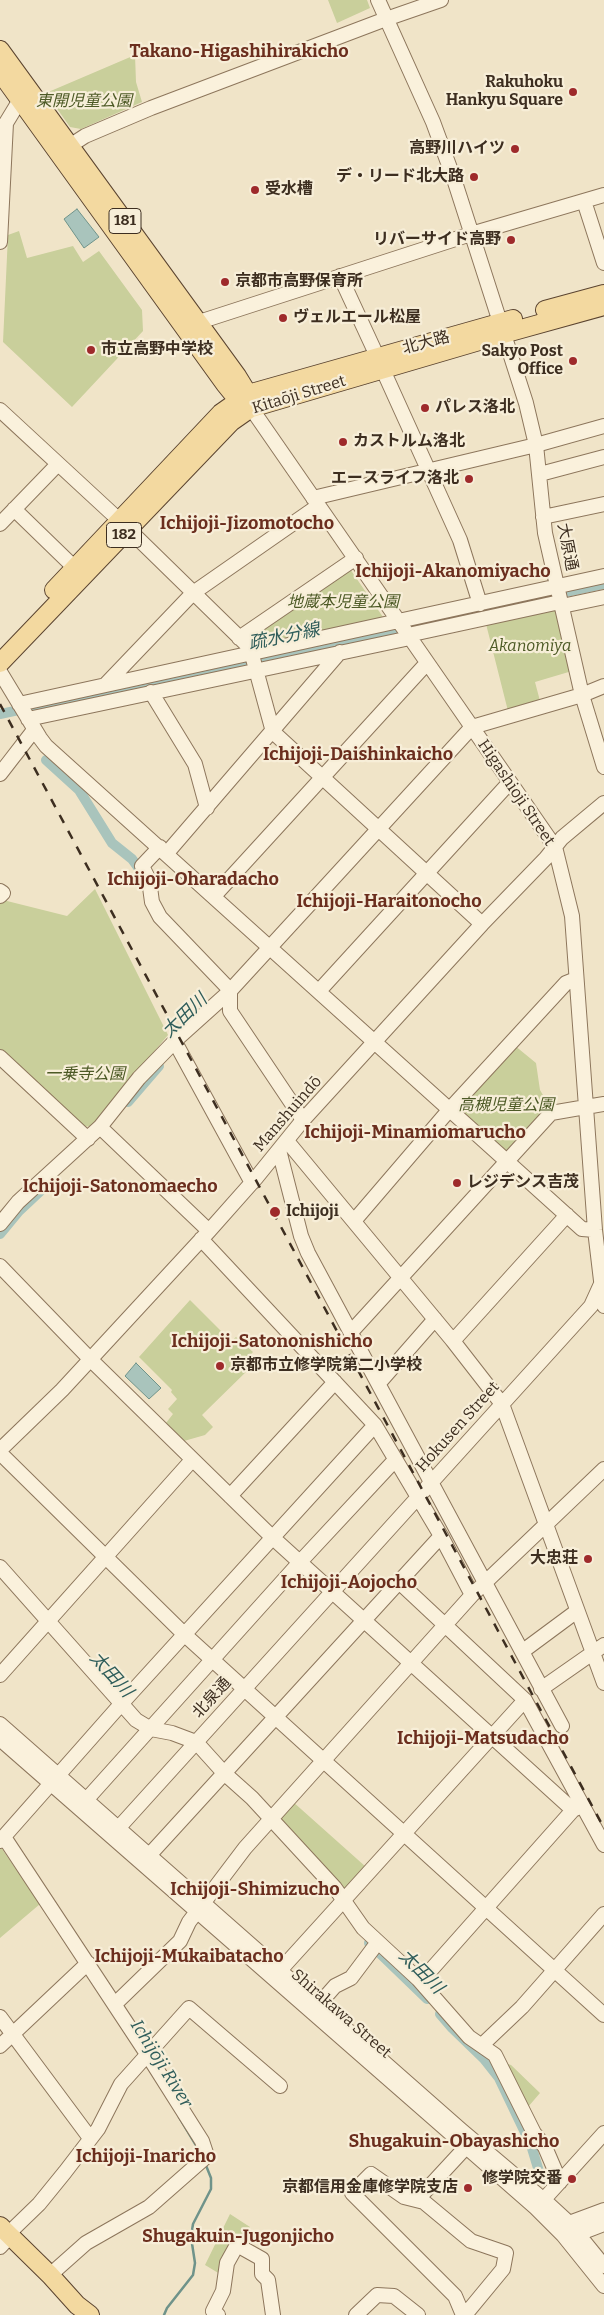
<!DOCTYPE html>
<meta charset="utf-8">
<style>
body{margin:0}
canvas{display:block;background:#f0e4c8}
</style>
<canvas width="604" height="2315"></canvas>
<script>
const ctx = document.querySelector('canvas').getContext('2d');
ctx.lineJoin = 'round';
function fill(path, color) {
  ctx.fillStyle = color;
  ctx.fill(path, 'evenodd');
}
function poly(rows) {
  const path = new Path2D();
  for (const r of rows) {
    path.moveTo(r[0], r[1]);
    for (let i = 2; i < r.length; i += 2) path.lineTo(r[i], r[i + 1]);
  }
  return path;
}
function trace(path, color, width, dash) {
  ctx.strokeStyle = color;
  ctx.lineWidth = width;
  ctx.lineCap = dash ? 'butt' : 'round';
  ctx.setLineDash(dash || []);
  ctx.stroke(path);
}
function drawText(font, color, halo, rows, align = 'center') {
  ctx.font = font + ' Bitter,"Noto Sans JP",serif';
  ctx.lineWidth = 4.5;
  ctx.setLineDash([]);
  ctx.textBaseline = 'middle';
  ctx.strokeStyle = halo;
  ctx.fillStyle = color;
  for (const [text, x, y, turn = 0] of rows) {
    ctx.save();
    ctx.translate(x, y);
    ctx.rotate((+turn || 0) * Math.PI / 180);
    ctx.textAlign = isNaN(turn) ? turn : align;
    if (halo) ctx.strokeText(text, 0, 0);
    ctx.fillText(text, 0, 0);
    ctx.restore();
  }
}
const green = poly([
 [328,0,367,0,370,8,337,23],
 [135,55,136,82,142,102,81,129,70,127,46,93],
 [19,231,27,258,73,246,83,262,99,251,142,310,143,331,72,407,3,342,8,235],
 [350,569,385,620,259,647,248,637],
 [556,605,572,671,535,682,540,701,508,711,485,620],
 [95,889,168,1035,92,1126,82,1127,0,1049,0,904,3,900,67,916],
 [514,1045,536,1063,540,1090,550,1107,508,1155,460,1112,460,1104],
 [190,1300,231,1341,236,1337,253,1352,245,1361,251,1367,202,1415,213,1427,205,1435,184,1441,166,1423,173,1414,168,1409,177,1399,171,1392,172,1390,139,1357],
 [292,1801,366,1867,342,1893,275,1820],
 [0,1846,40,1904,0,1938],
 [505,2063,511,2065,540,2093,528,2107],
 [230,2214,250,2227,241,2242,233,2239,220,2264,220,2274,205,2265]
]);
const water = poly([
 [77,209,99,237,84,248,64,219,77,209],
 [136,1363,161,1388,149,1399,125,1376,136,1363]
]);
const stream = poly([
 [179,2117,197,2147],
 [164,2315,167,2308,193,2275,195,2263,191,2237,193,2224,211,2189,211,2178,205,2163]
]);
const canal = poly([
 [0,714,604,584],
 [46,760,79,790,112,843,132,859,143,874],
 [128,1102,159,1066],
 [0,1234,19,1211,51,1181],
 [369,1943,427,1999],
 [440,2014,452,2028,484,2059,499,2078,531,2145,541,2178]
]);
const minor = poly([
 [378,0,433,122,454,179,526,403,536,445,545,533,550,555,582,695,604,767],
 [62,151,85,136,151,108,386,19,441,0],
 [584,201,604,263],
 [0,242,6,123,20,100,27,95],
 [340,276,377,356],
 [199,322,471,234,604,195],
 [383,370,460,540,480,604],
 [251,408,555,847,572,916,595,1230,604,1306],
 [0,410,119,520,247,645,252,655,273,732,482,924],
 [540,474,604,457],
 [313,498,536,445,604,426],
 [14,509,81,574],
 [543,517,604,504],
 [0,524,58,464],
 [562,606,604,597],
 [408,635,560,602],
 [239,638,356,558],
 [0,672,40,738,46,746,582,1229,595,1230],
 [106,684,193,593,318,506],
 [151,692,195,764,207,808],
 [19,704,604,576],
 [28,719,410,638],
 [0,774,34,730],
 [160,847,142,866,149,880,152,902,160,917,230,990,230,1011,303,1120],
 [167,853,340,652],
 [0,891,3,893,0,896],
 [214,896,427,663],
 [319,991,510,782],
 [175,1042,252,1183],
 [0,1057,88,1139],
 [100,1127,139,1078,179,1037,228,993,472,727,582,695,604,686],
 [287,1141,453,1341,502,1404,604,1683],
 [279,1150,301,1236,308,1253,562,1726],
 [354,1221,450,1109,566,983,576,979],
 [0,1224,18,1202,100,1127,209,1231],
 [201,1239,375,1425,441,1536,472,1595],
 [0,1266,90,1359,272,1537,573,1810],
 [352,1331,551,1113,604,1104],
 [453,1341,567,1215],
 [379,1383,435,1319],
 [0,1450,62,1390,209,1231,256,1178,303,1120,482,924,546,858,562,838,604,803],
 [0,1453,185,1635,604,2015],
 [230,1496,335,1382],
 [0,1567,136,1720,151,1729,172,1733,196,1742,224,1773,252,1798,335,1888,363,1928,418,1979,469,2037,495,2055,534,2133,545,2147,560,2182],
 [399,1582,525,1700,604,1845],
 [523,1651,577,1611],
 [0,1675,192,1460],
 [541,1689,604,1645],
 [0,1724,461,2130,544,2200,569,2223,604,2266],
 [0,1739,536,2208,563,2235,604,2286],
 [87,1799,300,1562,395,1460],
 [113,1834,591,1306,601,1284],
 [4,1837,147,2054,202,2141,207,2156,149,2207,86,2243,50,2275],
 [0,1841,122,1703,375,1425],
 [143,1862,441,1536],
 [274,1977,525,1700],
 [418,1979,430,1971,573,1810,579,1807],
 [115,2004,180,1941,189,1922,245,1848,472,1595,604,1469],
 [313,2011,335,1986,351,1978,378,1942],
 [0,2017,90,2138],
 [482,2045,522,2007,604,1914],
 [0,2046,88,1963],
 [417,2200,466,2147],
 [537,2207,604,2133],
 [565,2230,569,2223,604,2210],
 [8,2234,39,2204,65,2172,98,2129,121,2084,189,2008,280,2086],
 [569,2235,578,2234,604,2224],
 [0,2247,10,2236],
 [218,2315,213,2311,223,2291,227,2263,237,2245,262,2259,262,2274,268,2280,273,2315],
 [356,2315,377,2295,394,2296,418,2315],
 [463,2315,455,2296,352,2193,371,2174,404,2197,424,2202,471,2241,506,2253,503,2269,465,2315]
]);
const major = poly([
 [0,50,237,376,248,394,250,405],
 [0,72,225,384,238,400,248,406],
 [545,310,604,294],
 [54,590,221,413,248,394,513,319],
 [0,663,231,422,251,408,503,334,604,306],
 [0,2226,50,2275,77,2305,90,2315]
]);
const rail = poly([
 [0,704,604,1828]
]);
const markers = [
 [573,92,5,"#9e2a2b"],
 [515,149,5,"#9e2a2b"],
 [474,177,5,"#9e2a2b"],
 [255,190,5,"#9e2a2b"],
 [511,240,5,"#9e2a2b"],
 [225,282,5,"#9e2a2b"],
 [283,318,5,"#9e2a2b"],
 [91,350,5,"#9e2a2b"],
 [573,361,5,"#9e2a2b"],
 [425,408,5,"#9e2a2b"],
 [343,442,5,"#9e2a2b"],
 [469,479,5,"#9e2a2b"],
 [457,1183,5,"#9e2a2b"],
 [275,1212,6,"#9e2a2b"],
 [220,1366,5,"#9e2a2b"],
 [588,1559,5,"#9e2a2b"],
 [572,2179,5,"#9e2a2b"],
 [468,2188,5,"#9e2a2b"]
];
const shields = [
 [125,221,32],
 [124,535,35]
];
const shieldNames = [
 ["181",125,221],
 ["182",124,535]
];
const poiNames = [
 ["Rakuhoku",563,83],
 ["Hankyu Square",563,101],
 ["高野川ハイツ",505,149],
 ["デ・リード北大路",464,177],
 ["受水槽",265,190,"left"],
 ["リバーサイド高野",501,240],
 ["京都市高野保育所",235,282,"left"],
 ["ヴェルエール松屋",293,318,"left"],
 ["市立高野中学校",101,350,"left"],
 ["Sakyo Post",563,352],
 ["Office",563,370],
 ["パレス洛北",435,408,"left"],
 ["カストルム洛北",353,442,"left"],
 ["エースライフ洛北",459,479],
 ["レジデンス吉茂",467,1183,"left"],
 ["Ichijoji",286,1212,"left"],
 ["京都市立修学院第二小学校",230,1366,"left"],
 ["大忠荘",578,1559],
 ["修学院交番",562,2179],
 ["京都信用金庫修学院支店",458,2188]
];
const parkNames = [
 ["東開児童公園",84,102],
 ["地蔵本児童公園",343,603],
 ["Akanomiya",530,647],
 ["一乗寺公園",85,1075],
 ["高槻児童公園",506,1106]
];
const streetNames = [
 ["北大路",426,343,-15],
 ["Kitaōji Street",299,395,-17],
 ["大原通",567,547,79],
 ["Higashioji Street",516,793,56],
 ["Manshuindō",288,1114,-49],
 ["Hokusen Street",458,1427,-48],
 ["北泉通",212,1698,-48],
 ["Shirakawa Street",341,2014,41]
];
const neighbourhoodNames = [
 ["Takano-Higashihirakicho",239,52],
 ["Ichijoji-Jizomotocho",247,524],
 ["Ichijoji-Akanomiyacho",453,572],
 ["Ichijoji-Daishinkaicho",358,755],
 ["Ichijoji-Oharadacho",193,880],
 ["Ichijoji-Haraitonocho",389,902],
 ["Ichijoji-Minamiomarucho",415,1133],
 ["Ichijoji-Satonomaecho",120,1187],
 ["Ichijoji-Satononishicho",272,1342],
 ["Ichijoji-Aojocho",349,1583],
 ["Ichijoji-Matsudacho",483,1739],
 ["Ichijoji-Shimizucho",255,1890],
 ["Ichijoji-Mukaibatacho",189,1957],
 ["Shugakuin-Obayashicho",454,2142],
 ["Ichijoji-Inaricho",146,2157],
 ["Shugakuin-Jugonjicho",238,2237]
];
const waterNames = [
 ["疏水分線",284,637,-12],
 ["太田川",185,1016,-44],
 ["太田川",111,1675,48],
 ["太田川",421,1972,45],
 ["Ichijōji River",161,2064,58]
];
fill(green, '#c9cf9b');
fill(water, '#a9c4bc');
trace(water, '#6f938a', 1);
trace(stream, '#6f938a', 2.5);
trace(canal, '#a9c4bc', 10);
trace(minor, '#8d765c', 16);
trace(major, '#5b4430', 20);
trace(minor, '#faf1dc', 14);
trace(major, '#f3d9a0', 18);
trace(rail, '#3d2e20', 2.5, [9, 9]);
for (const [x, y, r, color] of markers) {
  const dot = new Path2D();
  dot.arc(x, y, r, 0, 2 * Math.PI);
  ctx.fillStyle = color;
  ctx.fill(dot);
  trace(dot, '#f7eed8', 2);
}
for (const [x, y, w] of shields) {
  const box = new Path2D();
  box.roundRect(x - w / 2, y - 12.5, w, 25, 4);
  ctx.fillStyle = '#f7eed8';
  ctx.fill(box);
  trace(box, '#3d2e20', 1);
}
drawText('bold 15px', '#3d2e20', null, shieldNames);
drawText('bold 16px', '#3d2e20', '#f7eed8', poiNames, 'right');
drawText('italic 16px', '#4d5a26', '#f7eed8', parkNames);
drawText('16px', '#3d2e20', '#f7eed8', streetNames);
drawText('bold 18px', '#6b2e1e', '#f7eed8', neighbourhoodNames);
drawText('italic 18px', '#2f5d5a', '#f7eed8', waterNames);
</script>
